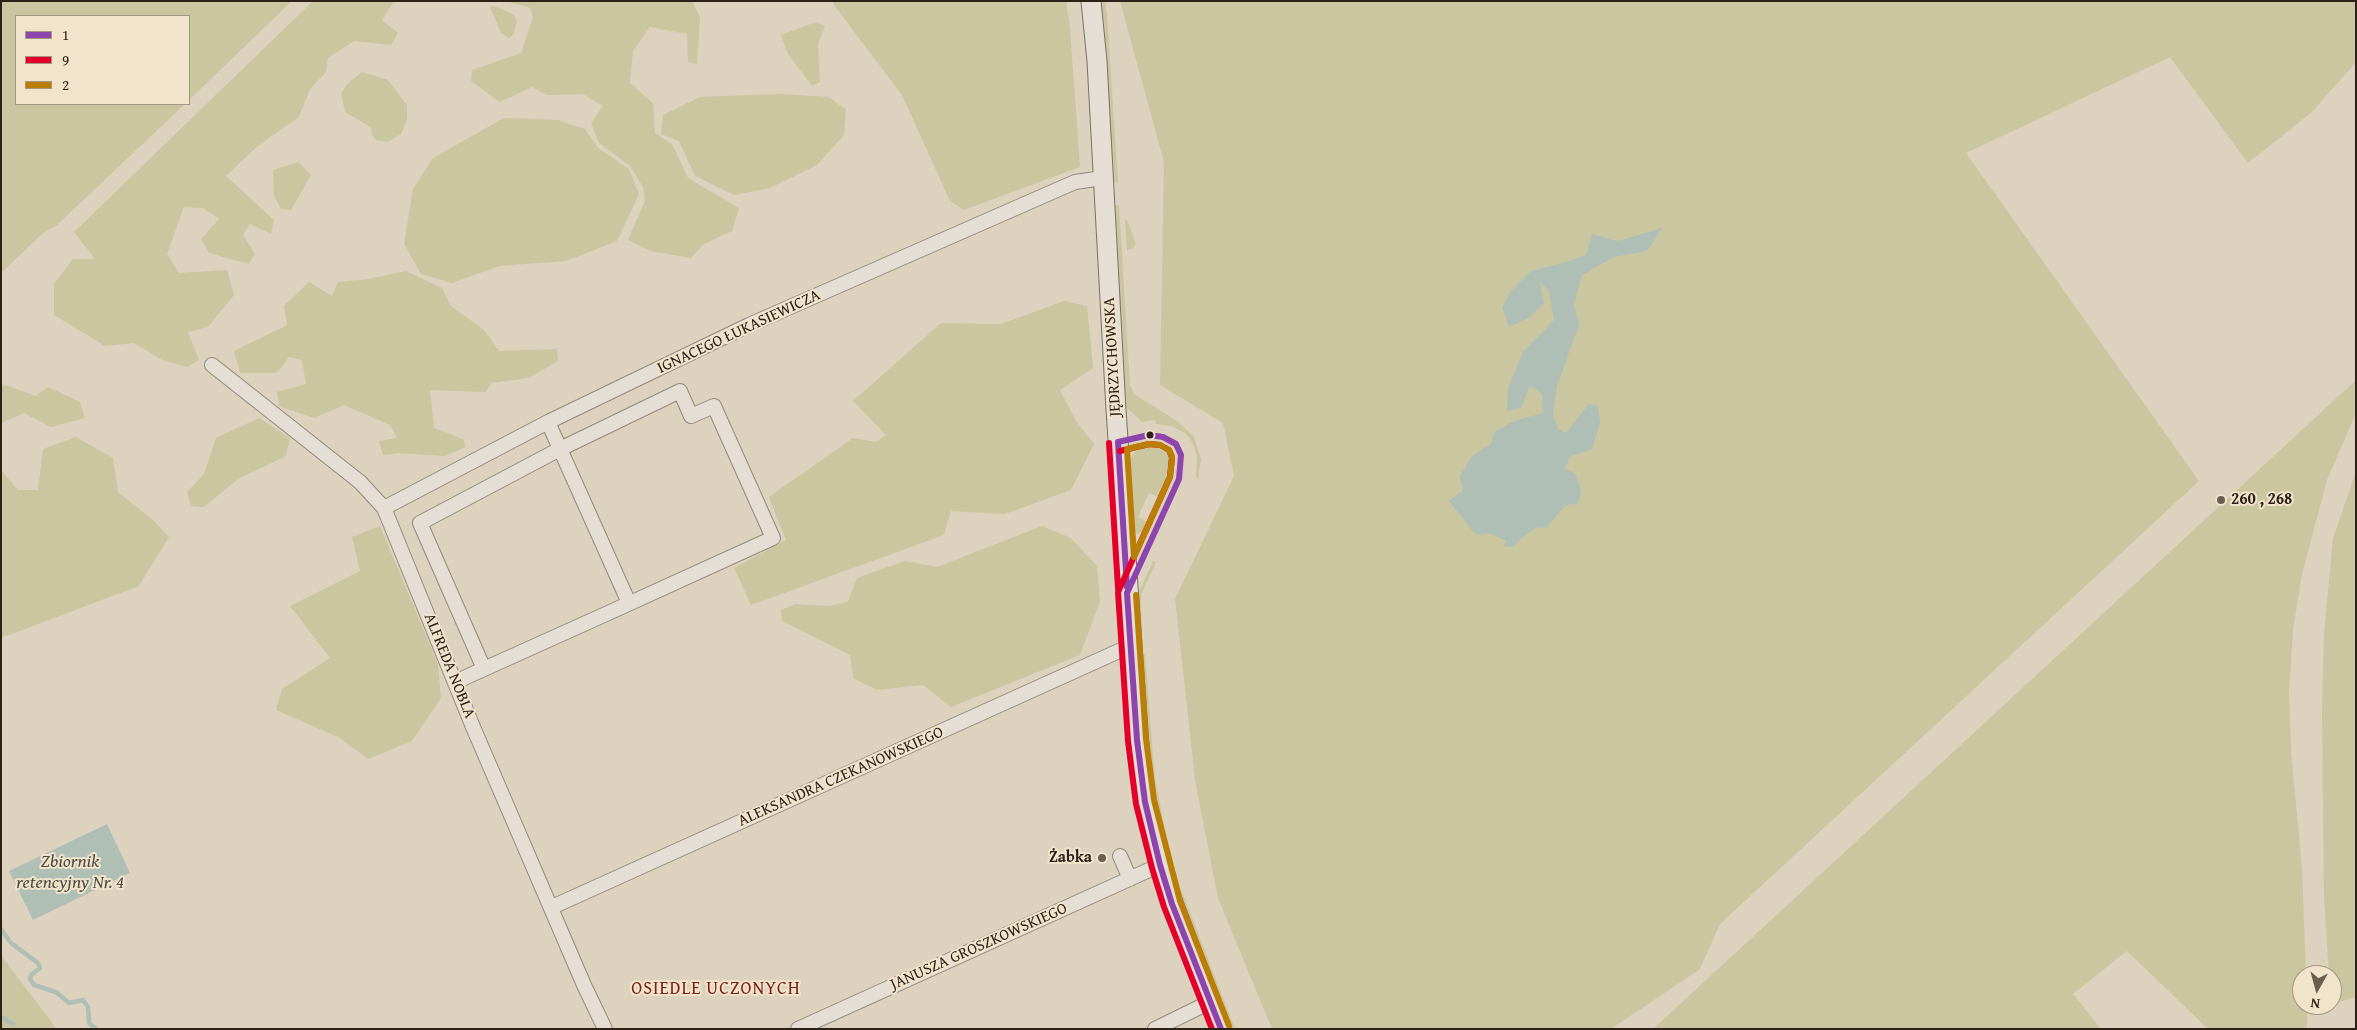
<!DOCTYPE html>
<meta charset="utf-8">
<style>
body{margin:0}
#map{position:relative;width:2357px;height:1030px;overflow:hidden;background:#ddd2bd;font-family:"Gentium Book Plus",serif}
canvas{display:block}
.frame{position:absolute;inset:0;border:2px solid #2c2017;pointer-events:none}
.legend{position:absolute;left:15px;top:15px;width:175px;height:90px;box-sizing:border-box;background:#f2e4cb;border:1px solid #a39683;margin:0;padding:6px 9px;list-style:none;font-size:15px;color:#2c2017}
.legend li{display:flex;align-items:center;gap:10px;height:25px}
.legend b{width:25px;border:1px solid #a39683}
.north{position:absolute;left:2292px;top:965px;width:50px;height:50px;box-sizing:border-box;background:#f2e4cb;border:1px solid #a39683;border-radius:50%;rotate:187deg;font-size:14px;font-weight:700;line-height:20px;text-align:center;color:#2c2017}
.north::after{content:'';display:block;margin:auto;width:18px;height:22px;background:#6a5e51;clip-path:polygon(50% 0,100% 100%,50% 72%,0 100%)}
</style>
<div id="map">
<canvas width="2357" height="1030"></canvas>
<div class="frame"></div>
<ul class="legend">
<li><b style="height:6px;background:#8e44ad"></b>1</li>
<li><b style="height:6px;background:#e4002b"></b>9</li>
<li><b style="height:6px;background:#ba7e07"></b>2</li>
</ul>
<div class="north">N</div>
</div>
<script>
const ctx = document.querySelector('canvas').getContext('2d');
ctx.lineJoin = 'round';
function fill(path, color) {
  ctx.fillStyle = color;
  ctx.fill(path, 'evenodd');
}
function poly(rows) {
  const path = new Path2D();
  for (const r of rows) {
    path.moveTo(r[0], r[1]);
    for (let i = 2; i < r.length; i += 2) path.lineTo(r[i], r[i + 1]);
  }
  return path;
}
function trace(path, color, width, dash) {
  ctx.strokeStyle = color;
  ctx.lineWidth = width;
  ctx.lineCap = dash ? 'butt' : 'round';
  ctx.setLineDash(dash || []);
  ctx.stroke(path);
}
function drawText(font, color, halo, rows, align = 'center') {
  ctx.font = font + ' "Gentium Book Plus",serif';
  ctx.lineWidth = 4;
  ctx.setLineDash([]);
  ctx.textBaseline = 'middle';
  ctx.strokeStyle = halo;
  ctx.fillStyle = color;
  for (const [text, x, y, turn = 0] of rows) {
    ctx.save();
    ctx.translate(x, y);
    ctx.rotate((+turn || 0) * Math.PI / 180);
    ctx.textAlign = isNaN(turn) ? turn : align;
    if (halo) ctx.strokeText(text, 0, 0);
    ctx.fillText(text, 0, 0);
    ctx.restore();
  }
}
const green = poly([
 [1,1,292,1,189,100,189,16,16,16,16,104,185,104,57,225,43,233,1,273],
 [313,1,394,1,382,20,398,33,391,45,354,41,328,58,326,72,310,89,299,117,259,145,226,176,274,220,271,234,250,224,243,235,255,254,249,264,209,253,201,239,219,219,203,208,184,207,167,254,179,273,227,270,234,295,208,327,188,332,199,360,187,367,162,360,134,343,105,346,54,315,54,284,73,259,95,259,74,232],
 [506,1,692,1,700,17,697,64,688,62,687,34,650,27,633,51,630,83,653,103,655,133,672,144,688,178,739,208,732,231,704,244,691,258,650,251,628,240,645,201,643,187,630,166,599,143,591,123,603,106,583,94,547,95,532,87,500,102,471,81,472,70,521,53,533,17,530,8],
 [833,1,1066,1,1070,28,1080,167,964,210,950,201,902,95,834,5],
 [1097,1,1105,1,1107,14,1118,183,1113,180],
 [1120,1,2356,1,2356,62,2312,112,2248,163,2170,57,1966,153,2199,481,1720,924,1700,969,1611,1029,1272,1029,1218,898,1195,780,1175,599,1234,476,1223,423,1160,385,1164,162],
 [495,6,514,15,517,22,513,35,509,38,501,33,490,7],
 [816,22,825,26,818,44,820,82,812,86,788,54,781,35],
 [362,72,388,80,407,105,407,120,401,134,388,142,376,140,371,133,372,128,345,112,341,93,348,83],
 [781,94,829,97,846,110,844,135,817,165,770,188,734,195,695,176,679,141,661,134,663,115,700,97],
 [504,118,558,120,585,129,598,148,629,169,639,194,617,241,566,261,499,266,452,283,421,274,404,244,413,189,433,158],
 [299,162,311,175,291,210,281,209,274,196,273,170],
 [1112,205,1119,205,1130,385,1134,394,1177,421,1194,437,1201,459,1198,479,1196,478,1197,455,1191,440,1185,433,1171,426,1156,424,1155,420,1142,422,1126,407],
 [1125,220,1127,220,1136,244,1132,249,1127,250],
 [406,271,442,288,450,305,484,330,499,351,557,349,558,361,529,378,491,383,486,392,430,390,434,428,463,439,466,447,444,456,398,453,383,455,379,441,397,438,390,425,344,405,314,418,279,406,277,392,306,384,302,360,289,357,277,373,240,373,234,351,287,325,284,306,309,282,332,296,338,282,368,279],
 [1064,301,1087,306,1093,368,1060,390,1076,421,1094,444,1071,490,1005,514,951,511,944,535,751,605,734,568,786,540,769,497,853,438,876,442,886,435,853,401,941,323,1001,324],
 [2356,380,2356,413,2327,480,2302,574,2293,630,2289,693,2291,750,2302,869,2306,975,2302,975,2302,1005,2307,1005,2307,1029,2208,1029,2127,951,2073,994,2101,1029,1653,1029],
 [5,385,36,396,48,387,80,402,85,418,51,427,24,413,1,423,1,386],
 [259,418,290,438,286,456,238,479,204,507,191,506,187,492,204,474,216,438],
 [76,437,113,458,118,492,153,520,169,537,139,586,1,638,1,470,18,490,38,490,43,449],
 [1145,447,1155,447,1164,451,1171,458,1173,468,1161,498,1149,493,1138,517,1148,523,1144,531,1136,534,1133,532,1127,464,1135,452],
 [2356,471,2356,997,2332,1004,2332,975,2329,975,2324,897,2322,713,2324,633,2333,538],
 [380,526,438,664,441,698,412,741,368,759,340,738,276,710,282,689,330,658,290,606,360,571,352,537],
 [1042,526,1071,538,1097,566,1100,601,1080,655,951,707,923,685,877,690,853,678,850,655,782,621,781,610,796,604,829,606,848,602,857,578,905,561,937,567],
 [1153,561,1156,562,1141,595,1142,639,1140,636,1139,592],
 [1143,655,1145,655,1155,779,1169,849,1179,884,1235,1029,1232,1029,1181,901,1163,840,1150,767],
 [1,955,12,970,57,1029,1,1029]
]);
const water = poly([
 [1662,228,1647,251,1614,257,1582,275,1574,304,1579,325,1557,386,1553,414,1558,429,1566,433,1589,404,1598,405,1600,423,1592,449,1569,457,1566,469,1576,475,1581,491,1578,504,1566,505,1545,529,1538,527,1522,537,1513,547,1503,546,1506,541,1489,533,1476,535,1449,501,1463,490,1460,476,1472,456,1491,444,1494,432,1514,421,1543,413,1542,394,1530,386,1521,408,1507,411,1508,388,1523,352,1554,320,1549,291,1540,282,1544,303,1530,317,1509,327,1502,307,1511,291,1531,271,1566,262,1586,255,1592,234,1618,241],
 [107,824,130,873,33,920,9,871]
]);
const stream = poly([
 [1,929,11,943,38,963,40,968,31,975,30,979,34,985,56,992,69,1003,83,1000,88,1007,89,1023,96,1029],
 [1,1017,13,1024]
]);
const street = poly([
 [212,365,360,482,384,508,473,727,584,985,605,1029],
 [548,422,629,603],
 [384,508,548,422,749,325,1075,182,1103,178],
 [455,682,606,614,773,538,714,406,691,416,680,391,560,449,420,523,484,669],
 [1120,856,1130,879],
 [552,907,1130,646],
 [798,1029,1160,865],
 [1155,1029,1210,1002]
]);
const secondary = poly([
 [1091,1,1097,61,1116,410,1141,776,1150,828,1164,879,1221,1029]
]);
const bus1 = poly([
 [1118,442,1149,435,1163,437,1176,444,1181,455,1179,479,1127,593,1137,740,1145,802,1160,865,1172,904,1221,1029],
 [1118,442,1127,587]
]);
const bus2 = poly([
 [1109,443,1118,588],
 [1120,451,1149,444,1160,445,1169,450,1172,457,1170,477,1118,592,1128,741,1136,804,1152,868,1164,907,1212,1029]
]);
const bus3 = poly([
 [1149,444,1160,445,1169,450,1172,457,1170,477,1134,557,1127,449,1149,444],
 [1136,595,1146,739,1154,800,1180,901,1229,1026]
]);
const markers = [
 [1150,435,4.5,"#2c2017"],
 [2221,500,5,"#6a5e51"],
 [1102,858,5,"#6a5e51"]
];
const streetNames = [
 ["IGNACEGO ŁUKASIEWICZA",739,332,-25],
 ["JĘDRZYCHOWSKA",1113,357,-93],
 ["ALFREDA NOBLA",449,666,68],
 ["ALEKSANDRA CZEKANOWSKIEGO",841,777,-24],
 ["JANUSZA GROSZKOWSKIEGO",979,947,-24]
];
const poiNames = [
 ["260 , 268",2231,500],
 ["Żabka",1092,858,"right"]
];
const waterNames = [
 ["Zbiornik",70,862],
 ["retencyjny Nr. 4",70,883]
];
const neighbourhoodNames = [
 ["OSIEDLE UCZONYCH",716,989]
];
fill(green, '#cac6a0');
fill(water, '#afbfb6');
trace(stream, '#afbfb6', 4.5);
trace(street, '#91897c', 16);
trace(secondary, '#787166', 21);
trace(street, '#e4ded4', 14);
trace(secondary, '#e4ded4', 19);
trace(bus1, '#8e44ad', 6);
trace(bus2, '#e4002b', 6);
trace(bus3, '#ba7e07', 6);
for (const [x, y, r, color] of markers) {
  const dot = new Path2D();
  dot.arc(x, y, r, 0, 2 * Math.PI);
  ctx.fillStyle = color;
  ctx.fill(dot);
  trace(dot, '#f2e4cb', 2);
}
drawText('16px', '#2c2017', '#f2e4cb', streetNames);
drawText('bold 16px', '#2c2017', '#f2e4cb', poiNames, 'left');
drawText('italic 18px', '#4d4d46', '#f2e4cb', waterNames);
ctx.letterSpacing = '1px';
drawText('18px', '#7a1f14', '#f2e4cb', neighbourhoodNames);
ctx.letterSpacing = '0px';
</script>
